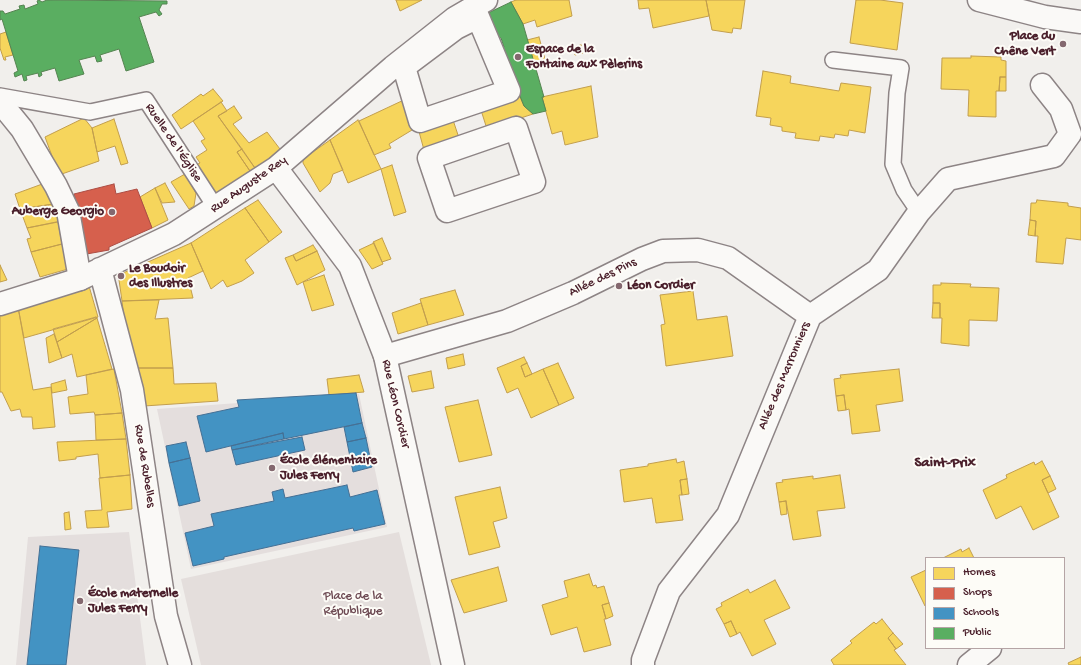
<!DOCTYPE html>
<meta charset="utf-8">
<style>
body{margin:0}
#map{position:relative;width:1081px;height:665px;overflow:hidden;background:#f1efec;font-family:"Gochi Hand",sans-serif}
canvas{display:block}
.legend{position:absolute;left:925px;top:557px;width:140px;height:92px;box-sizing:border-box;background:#fdfcf7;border:1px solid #b5a4a5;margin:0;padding:5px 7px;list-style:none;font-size:12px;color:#4a1f2b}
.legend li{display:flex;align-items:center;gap:8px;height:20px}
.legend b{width:20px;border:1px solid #b5a4a5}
</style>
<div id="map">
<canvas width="1081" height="665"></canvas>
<ul class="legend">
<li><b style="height:11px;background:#f6d55c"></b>Homes</li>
<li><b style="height:11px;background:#d6604d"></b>Shops</li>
<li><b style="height:11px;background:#4393c3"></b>Schools</li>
<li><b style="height:11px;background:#5aae61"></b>Public</li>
</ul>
</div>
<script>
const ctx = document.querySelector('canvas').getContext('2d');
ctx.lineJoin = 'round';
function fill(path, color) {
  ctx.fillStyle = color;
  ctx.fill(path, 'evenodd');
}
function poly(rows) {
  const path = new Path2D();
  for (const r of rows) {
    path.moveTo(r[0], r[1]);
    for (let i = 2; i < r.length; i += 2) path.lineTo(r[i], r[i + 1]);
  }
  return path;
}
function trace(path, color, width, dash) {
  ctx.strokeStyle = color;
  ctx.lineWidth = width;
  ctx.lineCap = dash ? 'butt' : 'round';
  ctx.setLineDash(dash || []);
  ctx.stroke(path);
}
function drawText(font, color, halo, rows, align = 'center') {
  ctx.font = font + ' "Gochi Hand",sans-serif';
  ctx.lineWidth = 4;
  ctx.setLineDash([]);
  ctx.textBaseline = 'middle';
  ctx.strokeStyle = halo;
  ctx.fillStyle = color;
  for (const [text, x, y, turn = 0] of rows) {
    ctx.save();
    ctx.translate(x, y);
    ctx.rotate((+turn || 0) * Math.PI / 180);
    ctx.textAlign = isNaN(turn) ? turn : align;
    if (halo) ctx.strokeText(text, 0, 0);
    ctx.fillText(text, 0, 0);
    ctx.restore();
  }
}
const built = poly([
 [359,394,387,527,191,569,157,409],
 [129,532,146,665,16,665,28,537]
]);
const green = poly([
 [399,532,431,665,201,665,181,579]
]);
const homes = poly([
 [396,0,422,0,400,11,396,0],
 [516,0,569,0,572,16,537,27,535,20,523,24,511,2,516,0],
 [638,0,706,0,709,16,653,28,649,8,639,9,638,0],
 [706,0,745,0,741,29,733,28,732,33,712,30,706,0],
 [856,0,880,0,903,3,897,50,850,43,856,0],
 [6,32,13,55,5,57,6,60,4,60,0,48,0,34,6,32],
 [539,37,546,63,535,66,527,40,539,37],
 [581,45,583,53,575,55,573,47,581,45],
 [971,56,1001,57,1001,60,1006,61,1006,77,1000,77,999,91,996,91,996,117,968,116,969,90,941,89,942,58,971,58,971,56],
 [763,71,791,76,790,83,839,91,841,83,871,87,865,133,849,130,848,136,835,134,834,138,820,136,819,141,795,138,796,133,782,131,782,127,770,125,771,118,756,116,763,71],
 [1000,77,1006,77,1006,91,999,91,1000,77],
 [591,86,598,137,565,145,562,131,552,134,542,97,591,86],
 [213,89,223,101,181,129,172,115,201,94,203,96,213,89],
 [519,95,524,106,533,114,487,129,480,107,519,95],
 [406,99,417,127,389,144,391,148,374,155,359,121,406,99],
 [221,102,227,111,218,116,242,149,237,152,252,174,217,198,196,165,200,163,196,157,207,150,201,141,205,139,193,121,221,102],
 [234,106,242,118,233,124,249,143,267,132,283,153,257,171,218,116,234,106],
 [452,117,459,138,424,150,418,128,452,117],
 [84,118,92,128,99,161,59,175,45,137,84,118],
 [114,119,128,163,121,165,115,146,97,152,92,128,114,119],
 [358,120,381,169,348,183,330,140,358,120],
 [330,140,343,170,333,174,330,183,320,192,303,163,303,159,330,140],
 [242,149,257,171,252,174,237,152,242,149],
 [392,165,406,212,394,216,381,169,392,165],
 [185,174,196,193,194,206,189,209,171,182,185,174],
 [45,183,54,204,20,209,15,194,45,183],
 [165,183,175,202,162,203,155,188,165,183],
 [155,188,168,220,152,228,140,197,155,188],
 [258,200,282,232,269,242,245,208,258,200],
 [1037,200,1068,203,1068,206,1081,208,1081,240,1066,238,1063,264,1036,262,1038,236,1035,236,1036,221,1030,220,1031,203,1036,203,1037,200],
 [54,204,61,221,27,228,20,209,54,204],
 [245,208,269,242,245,260,254,273,242,281,227,287,223,280,211,289,191,243,245,208],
 [1030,220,1036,221,1035,236,1028,235,1030,220],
 [58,222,62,244,31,252,27,239,31,238,27,228,58,222],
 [382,238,391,259,382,262,373,242,382,238],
 [191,243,203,271,188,278,193,298,122,301,119,280,123,273,191,243],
 [374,243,383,264,372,269,359,250,374,243],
 [62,244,68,269,40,277,31,252,62,244],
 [313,245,317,251,296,261,293,255,313,245],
 [317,251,325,270,297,285,285,258,293,255,296,261,317,251],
 [0,265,7,280,0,282,0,265],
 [324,275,334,305,312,311,303,282,324,275],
 [941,283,971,284,970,287,999,288,997,321,969,320,969,346,941,343,942,318,940,318,940,303,933,303,933,285,941,285,941,283],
 [89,286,98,317,24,338,18,307,89,286],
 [455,290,464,315,428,325,420,299,455,290],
 [693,291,697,320,727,316,733,356,666,366,661,325,665,324,660,295,693,291],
 [159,300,155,319,168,318,173,368,137,368,125,327,122,301,159,300],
 [421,303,428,325,398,334,392,313,421,303],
 [933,303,940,303,940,318,932,318,933,303],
 [18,307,33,390,51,387,55,427,33,429,32,417,22,417,20,409,11,411,2,392,0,392,0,314,18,307],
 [96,317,97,318,57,342,53,329,96,317],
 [97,318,112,369,77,377,72,354,62,358,57,342,97,318],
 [54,334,62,358,49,363,46,338,54,334],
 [463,354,465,365,448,369,446,358,463,354],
 [524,357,527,363,521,366,525,377,543,369,559,405,531,418,518,388,507,393,497,368,524,357],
 [527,363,532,374,525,377,521,366,527,363],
 [558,363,574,398,559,405,543,369,558,363],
 [137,368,173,368,174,384,216,383,218,401,144,406,137,368],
 [114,369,122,413,95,415,94,412,70,414,68,397,88,394,86,375,114,369],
 [899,369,903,401,876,405,880,431,852,434,849,409,846,410,844,395,836,396,834,379,841,378,840,375,899,369],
 [431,371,434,388,412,392,408,376,431,371],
 [359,375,364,392,329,395,327,379,359,375],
 [65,380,67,390,52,393,51,384,65,380],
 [844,395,846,410,838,411,836,396,844,395],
 [478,400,492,455,459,462,445,407,478,400],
 [122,413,126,439,96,440,95,415,122,413],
 [126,439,130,475,100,478,98,454,76,457,76,459,59,461,57,442,126,439],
 [676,459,677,463,684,461,687,479,680,480,682,495,679,495,683,520,656,523,652,498,624,502,620,470,648,466,648,464,676,459],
 [1042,461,1050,476,1042,480,1059,517,1033,530,1021,506,996,519,983,490,1007,478,1006,475,1034,462,1035,465,1042,461],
 [130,475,132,509,107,512,109,527,87,528,85,511,102,510,99,478,130,475],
 [840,475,845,508,817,511,821,536,793,540,786,501,779,502,776,483,783,482,782,480,813,476,813,479,840,475],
 [1050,476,1056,489,1048,493,1042,480,1050,476],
 [687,479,689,494,682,495,680,480,687,479],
 [500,487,507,518,493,522,500,547,469,555,455,497,500,487],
 [786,501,787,514,781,515,779,502,786,501],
 [69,512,71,529,65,530,64,513,69,512],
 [969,548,974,558,943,558,961,549,962,552,969,548],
 [498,567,507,601,464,613,451,580,498,567],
 [926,570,926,606,925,606,911,577,926,570],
 [589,574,593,586,596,585,597,588,604,586,609,603,602,605,606,619,604,619,611,645,584,652,577,627,551,635,542,605,568,597,564,581,589,574],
 [775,580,790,608,764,620,776,644,752,656,740,632,737,634,731,621,724,624,716,609,722,606,721,603,748,589,750,593,775,580],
 [609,603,613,616,606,619,602,605,609,603],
 [882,619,893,633,888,638,896,649,894,650,906,665,834,665,831,660,852,643,850,641,874,622,876,624,882,619],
 [731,621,737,634,730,637,724,624,731,621],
 [893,633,903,644,896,649,888,638,893,633],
 [1081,657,1081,665,1069,665,1068,663,1081,657]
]);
const shops = poly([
 [114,184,116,194,137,189,152,228,109,247,109,250,81,255,82,226,74,194,114,184]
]);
const schools = poly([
 [356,393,362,423,284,439,283,433,206,452,197,416,239,407,237,400,356,393],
 [362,423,366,438,347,442,344,427,362,423],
 [283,433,284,439,232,450,231,446,283,433],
 [302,437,305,450,236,465,232,450,302,437],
 [366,438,372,467,353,472,347,442,366,438],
 [186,442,190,458,169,463,166,446,186,442],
 [190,458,200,501,179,506,169,463,190,458],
 [347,485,350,497,377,490,385,524,354,531,353,528,224,557,224,559,193,566,185,533,214,526,211,514,274,501,272,492,283,489,285,498,347,485],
 [40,546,79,550,66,665,27,665,40,546]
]);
const public = poly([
 [39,0,42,2,47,0,167,1,167,4,162,4,159,10,162,14,159,16,156,12,139,17,154,62,126,71,119,49,100,55,102,61,97,62,95,56,79,60,84,74,59,81,55,68,41,72,42,75,39,77,38,73,26,76,27,80,24,81,22,74,15,77,14,73,18,71,2,19,0,20,0,11,3,11,5,14,20,9,19,6,24,5,25,9,38,4,37,1,39,0],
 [511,2,523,24,544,97,542,97,546,111,533,114,524,106,501,48,504,47,501,38,489,34,488,13,511,2]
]);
const lane = poly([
 [833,60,901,68,897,93,893,164,904,190,919,212],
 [0,96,90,112,146,100,216,208]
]);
const street = poly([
 [478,17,509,91,420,121,404,67,456,28,478,17],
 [0,102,22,129,56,186,68,211,80,279],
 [516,128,534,182,447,211,429,158,516,128],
 [385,356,507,321,573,293,642,259,663,251,698,250,728,258,810,316],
 [643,665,643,660,669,591,728,515,810,316,878,270,919,212,948,179,1054,156,1070,134,1061,109,1042,85],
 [969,665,990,648]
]);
const secondary = poly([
 [979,0,1045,17,1081,22],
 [276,168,350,266,385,356,453,665],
 [100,269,132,390,166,616,180,665],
 [0,304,80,279,174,234,276,168,393,67,455,18,486,0]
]);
const markers = [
 [1063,44,4,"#84686f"],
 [518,57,4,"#84686f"],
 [112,212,4,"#84686f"],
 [121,276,4,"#84686f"],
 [619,286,4,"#84686f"],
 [272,468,4,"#84686f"],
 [80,601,4,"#84686f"]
];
const poiNames = [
 ["Place du",1055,37,"right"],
 ["Chêne Vert",1055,52,"right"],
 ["Espace de la",526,50],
 ["Fontaine aux Pèlerins",526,65],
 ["Auberge Georgio",104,212,"right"],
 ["Le Boudoir",129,269],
 ["des Illustres",129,284],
 ["Léon Cordier",627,286],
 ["École élémentaire",280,461],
 ["Jules Ferry",280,476],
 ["École maternelle",88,594],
 ["Jules Ferry",88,609]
];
const streetNames = [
 ["Ruelle de l'Église",173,143,56],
 ["Rue Auguste Rey",249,185,-35],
 ["Allée des Pins",603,278,-26],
 ["Allée des Marronniers",785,376,-67],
 ["Rue Léon Cordier",395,404,77],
 ["Rue de Rubelles",144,466,81]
];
const parkNames = [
 ["Place de la",353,597],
 ["République",353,612]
];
const quarterNames = [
 ["Saint-Prix",945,464]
];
fill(built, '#e4dedd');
fill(green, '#e4dedc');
fill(homes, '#f6d55c');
trace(homes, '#c29e4d', 1);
fill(shops, '#d6604d');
trace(shops, '#ac4c43', 1);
fill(schools, '#4393c3');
trace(schools, '#457095', 1);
fill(public, '#5aae61');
trace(public, '#558351', 1);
trace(lane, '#8d8485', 18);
trace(street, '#8d8485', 25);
trace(secondary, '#8d8485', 25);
trace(lane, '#faf9f7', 15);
trace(street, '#faf9f7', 22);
trace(secondary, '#faf9f7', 22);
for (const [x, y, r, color] of markers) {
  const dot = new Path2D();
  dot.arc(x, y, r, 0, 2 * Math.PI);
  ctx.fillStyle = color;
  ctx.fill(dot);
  trace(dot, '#fdfcf7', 1.5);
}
drawText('bold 13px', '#4a1f2b', '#fdfcf7', poiNames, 'left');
drawText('13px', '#4a1f2b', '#fdfcf7', streetNames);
drawText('13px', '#6e4b54', '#fdfcf7', parkNames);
drawText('bold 15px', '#4a1f2b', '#fdfcf7', quarterNames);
</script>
